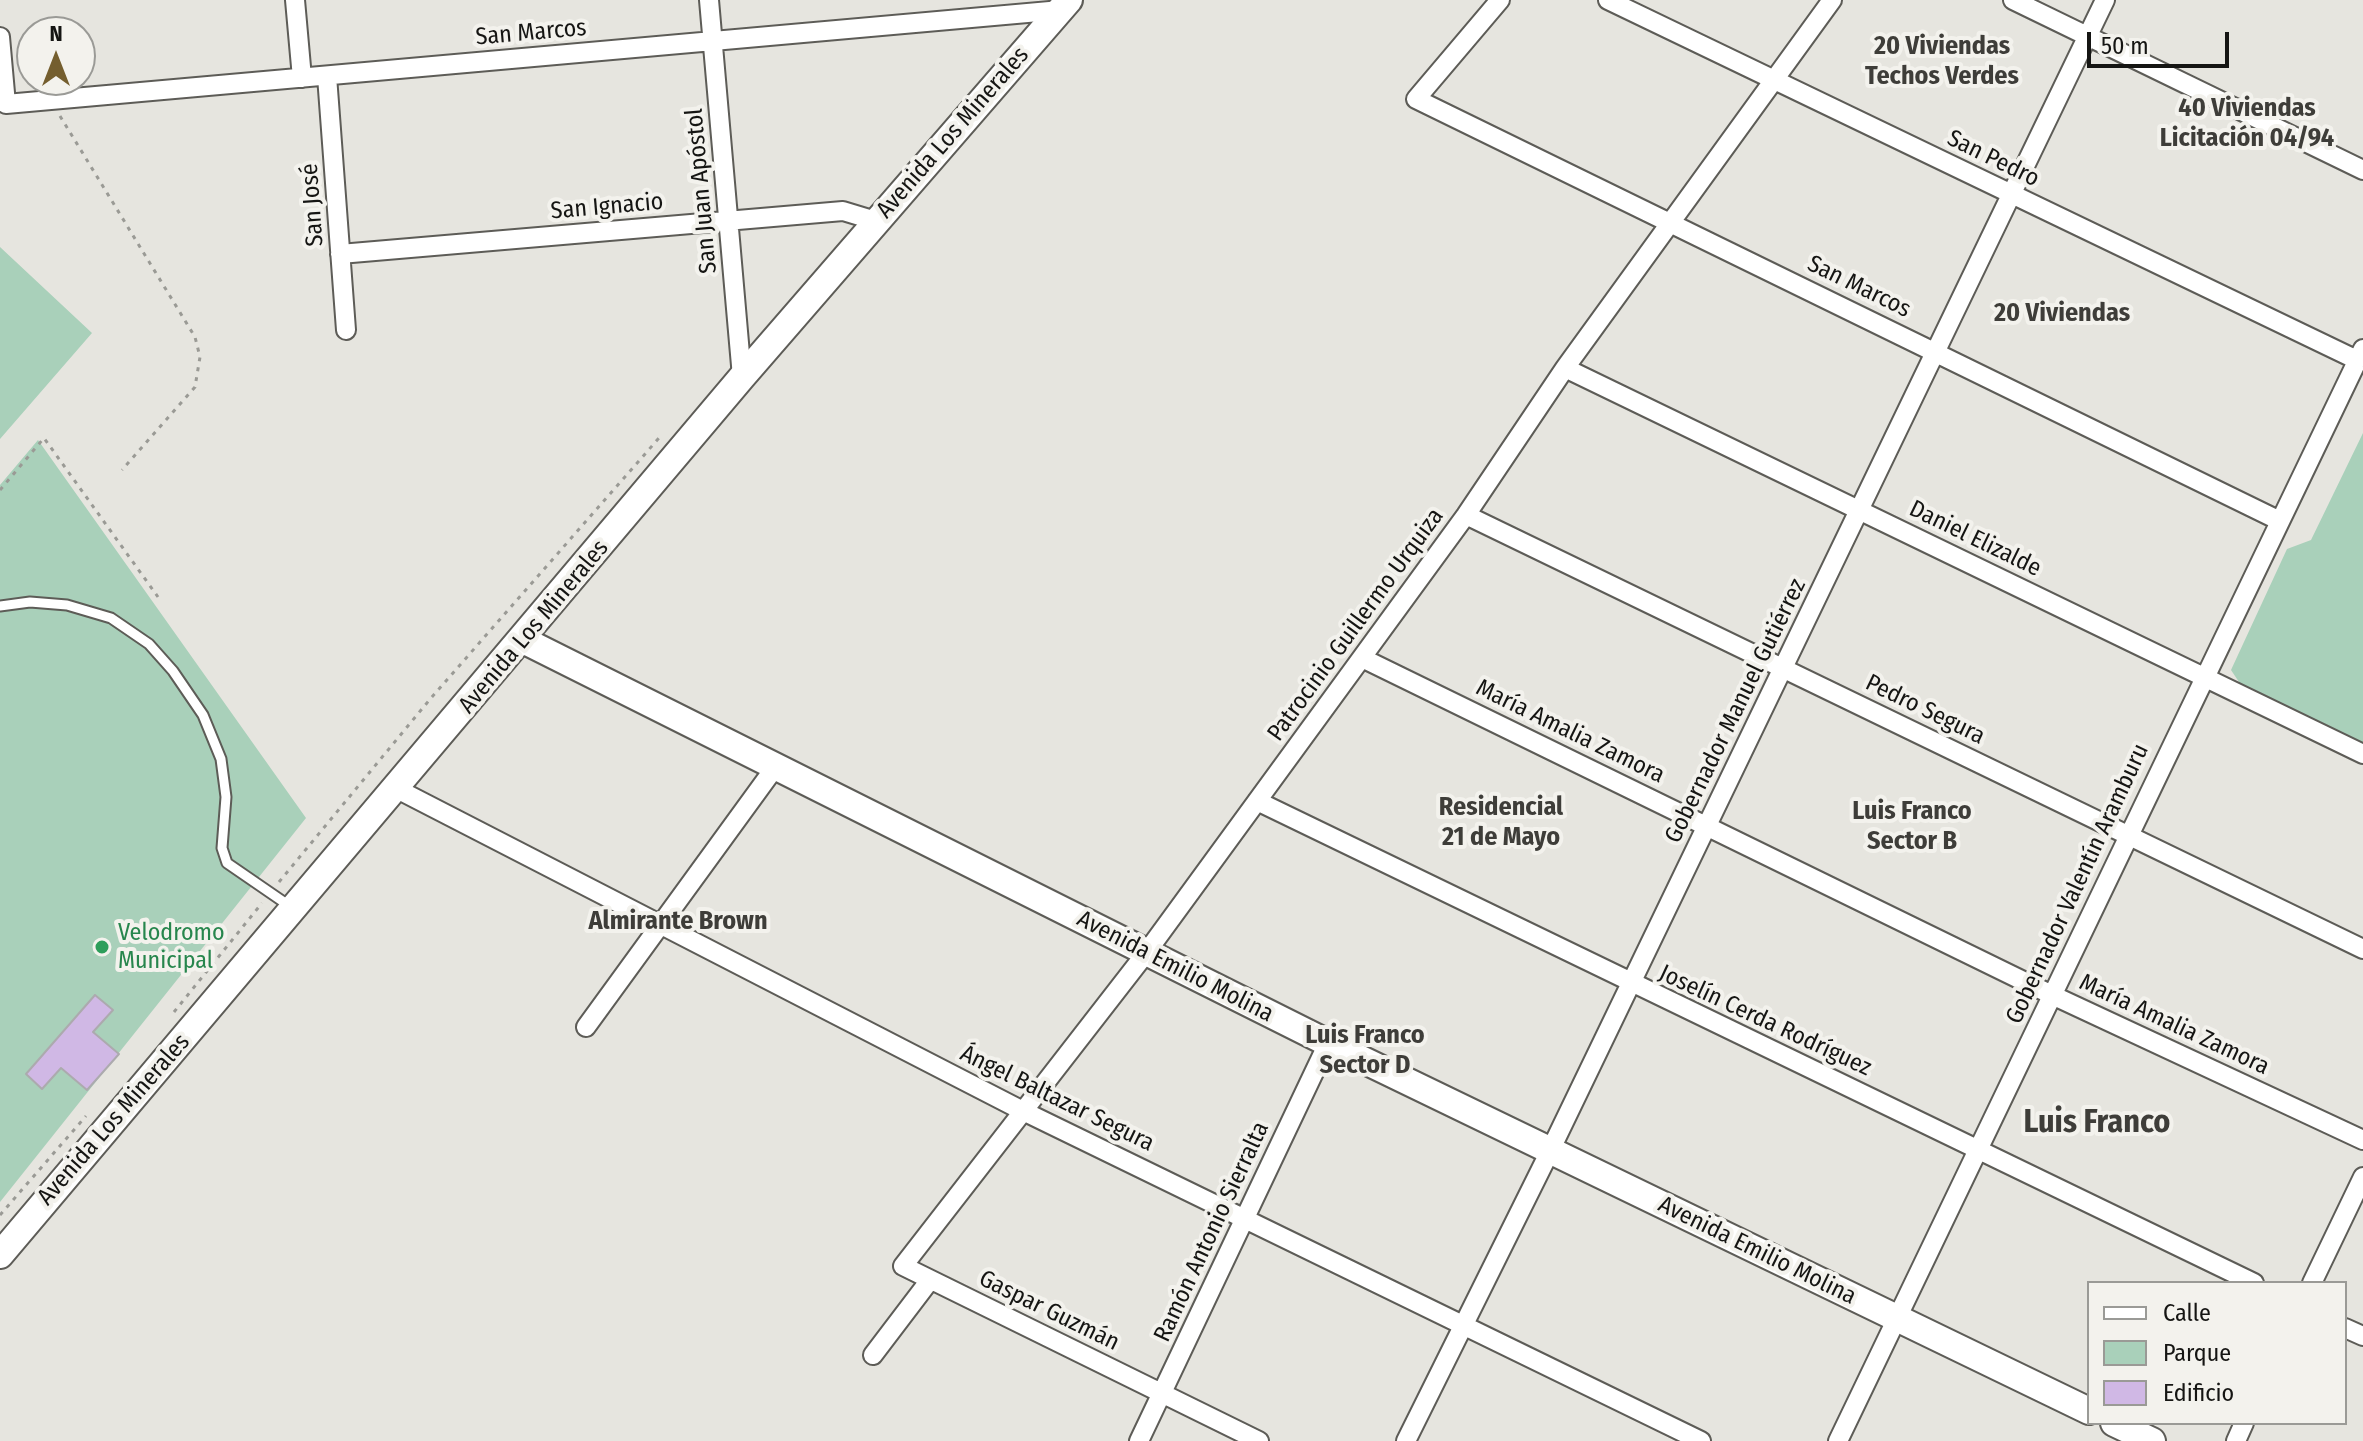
<!DOCTYPE html>
<meta charset="utf-8">
<style>
body{margin:0}
#map{position:relative;width:2363px;height:1441px;overflow:hidden;background:#e6e5df;font-family:"Fira Sans Condensed",sans-serif}
canvas{display:block}
.legend{position:absolute;left:2087px;top:1281px;width:260px;height:144px;box-sizing:border-box;background:#f3f2ed;border:2px solid #9a9a96;margin:0;padding:10px 14px;list-style:none;font-size:24px;color:#151513}
.legend li{display:flex;align-items:center;gap:16px;height:40px}
.legend b{width:40px;border:2px solid #9a9a96}
.north{position:absolute;left:16px;top:16px;width:80px;height:80px;box-sizing:border-box;background:#f3f2ed;border:2px solid #9a9a96;border-radius:50%;rotate:0deg;font-size:22px;font-weight:700;line-height:32px;text-align:center;color:#151513}
.north::after{content:'';display:block;margin:auto;width:28px;height:36px;background:#745e2e;clip-path:polygon(50% 0,100% 100%,50% 72%,0 100%)}
.scale{position:absolute;left:2087px;top:32px;width:142px;height:36px;box-sizing:border-box;border:4px solid #151513;border-top:0;padding-left:10px;font-size:24px;line-height:28px;white-space:nowrap;color:#151513;-webkit-text-stroke:6px #f3f2ed;paint-order:stroke}
</style>
<div id="map">
<canvas width="2363" height="1441"></canvas>
<ul class="legend">
<li><b style="height:10px;background:#fff"></b>Calle</li>
<li><b style="height:22px;background:#a9d0ba"></b>Parque</li>
<li><b style="height:22px;background:#d0b8e5"></b>Edificio</li>
</ul>
<div class="north">N</div>
<div class="scale">50 m</div>
</div>
<script>
const ctx = document.querySelector('canvas').getContext('2d');
ctx.lineJoin = 'round';
function fill(path, color) {
  ctx.fillStyle = color;
  ctx.fill(path, 'evenodd');
}
function poly(rows) {
  const path = new Path2D();
  for (const r of rows) {
    path.moveTo(r[0], r[1]);
    for (let i = 2; i < r.length; i += 2) path.lineTo(r[i], r[i + 1]);
  }
  return path;
}
function trace(path, color, width, dash) {
  ctx.strokeStyle = color;
  ctx.lineWidth = width;
  ctx.lineCap = dash ? 'butt' : 'round';
  ctx.setLineDash(dash || []);
  ctx.stroke(path);
}
function drawText(font, color, halo, rows, align = 'center') {
  ctx.font = font + ' "Fira Sans Condensed",sans-serif';
  ctx.lineWidth = 8;
  ctx.setLineDash([]);
  ctx.textBaseline = 'middle';
  ctx.strokeStyle = halo;
  ctx.fillStyle = color;
  for (const [text, x, y, turn = 0] of rows) {
    ctx.save();
    ctx.translate(x, y);
    ctx.rotate((+turn || 0) * Math.PI / 180);
    ctx.textAlign = isNaN(turn) ? turn : align;
    if (halo) ctx.strokeText(text, 0, 0);
    ctx.fillText(text, 0, 0);
    ctx.restore();
  }
}
const green = poly([
 [0,247,92,333,0,439],
 [2363,433,2363,744,2241,685,2231,670,2287,549,2311,540],
 [38,440,306,818,0,1202,0,485]
]);
const building = poly([
 [95,995,113,1010,93,1032,119,1054,87,1090,61,1068,42,1089,26,1074,95,995]
]);
const path = poly([
 [60,116,195,337,200,357,195,387,122,470],
 [0,490,44,438,158,597],
 [279,882,431,698,659,438],
 [174,1012,262,903],
 [0,1215,86,1116]
]);
const lane = poly([
 [0,606,30,602,67,605,111,618,149,644,173,671,203,715,221,759,226,797,222,848,227,863,291,907]
]);
const street = poly([
 [295,0,302,78],
 [709,0,742,377],
 [1500,0,1416,99,2280,521],
 [1608,0,2357,360],
 [2013,0,2363,170],
 [0,37,6,104,1061,10],
 [327,76,346,330],
 [340,254,843,211,876,221],
 [1565,368,2363,754],
 [1466,515,2363,949],
 [1362,658,2052,995,2363,1140],
 [397,789,1021,1110,1701,1441],
 [1257,801,2254,1283],
 [586,1027,776,766],
 [2312,1283,2363,1177],
 [2345,1328,2363,1336],
 [873,1355,930,1280],
 [1139,1441,1328,1043],
 [1259,1441,903,1266,1146,953,1466,515,1565,368,1832,0],
 [1406,1441,1550,1151,2105,0],
 [1838,1441,2363,349],
 [2236,1441,2244,1423]
]);
const secondary = poly([
 [523,640,1328,1043,2089,1411],
 [0,1255,742,377,1069,0],
 [2114,1423,2152,1441]
]);
const markers = [
 [102,947,8,"#2e9e5b"]
];
const streetNames = [
 ["San Marcos",531,33,-5],
 ["Avenida Los Minerales",953,133,-49],
 ["San Pedro",1993,159,26],
 ["San Juan Apóstol",702,191,-95],
 ["San José",313,205,-94],
 ["San Ignacio",607,207,-5],
 ["San Marcos",1859,287,26],
 ["Daniel Elizalde",1975,539,26],
 ["Patrocinio Guillermo Urquiza",1356,625,-54],
 ["Avenida Los Minerales",534,627,-50],
 ["Pedro Segura",1925,710,26],
 ["Gobernador Manuel Gutiérrez",1736,711,-64],
 ["María Amalia Zamora",1570,732,26],
 ["Gobernador Valentín Aramburu",2078,884,-65],
 ["Avenida Emilio Molina",1175,967,27],
 ["Joselín Cerda Rodríguez",1765,1021,25],
 ["María Amalia Zamora",2174,1025,25],
 ["Ángel Baltazar Segura",1057,1099,26],
 ["Avenida Los Minerales",114,1120,-49],
 ["Ramón Antonio Sierralta",1212,1232,-65],
 ["Avenida Emilio Molina",1757,1251,26],
 ["Gaspar Guzmán",1049,1311,26]
];
const leisureNames = [
 ["Velodromo",118,933],
 ["Municipal",118,961]
];
const neighbourhoodNames = [
 ["20 Viviendas",1942,47],
 ["Techos Verdes",1942,77],
 ["40 Viviendas",2247,109],
 ["Licitación 04/94",2247,139],
 ["20 Viviendas",2062,314],
 ["Residencial",1501,808],
 ["21 de Mayo",1501,838],
 ["Luis Franco",1912,812],
 ["Sector B",1912,842],
 ["Almirante Brown",678,922],
 ["Luis Franco",1365,1036],
 ["Sector D",1365,1066]
];
const districtNames = [
 ["Luis Franco",2097,1123]
];
fill(green, '#a9d0ba');
fill(building, '#d0b8e5');
trace(building, '#acaaae', 2);
trace(lane, '#5d5c57', 13);
trace(street, '#5d5c57', 22);
trace(secondary, '#5d5c57', 30);
trace(path, '#9a9a95', 3, [4, 6]);
trace(lane, '#fff', 9);
trace(street, '#fff', 18);
trace(secondary, '#fff', 26);
for (const [x, y, r, color] of markers) {
  const dot = new Path2D();
  dot.arc(x, y, r, 0, 2 * Math.PI);
  ctx.fillStyle = color;
  ctx.fill(dot);
  trace(dot, '#f3f2ed', 3);
}
drawText('24px', '#151513', '#f3f2ed', streetNames);
drawText('24px', '#27864d', '#f3f2ed', leisureNames, 'left');
drawText('bold 26px', '#3e3d39', '#f3f2ed', neighbourhoodNames);
drawText('bold 32px', '#3e3d39', '#f3f2ed', districtNames);
</script>
